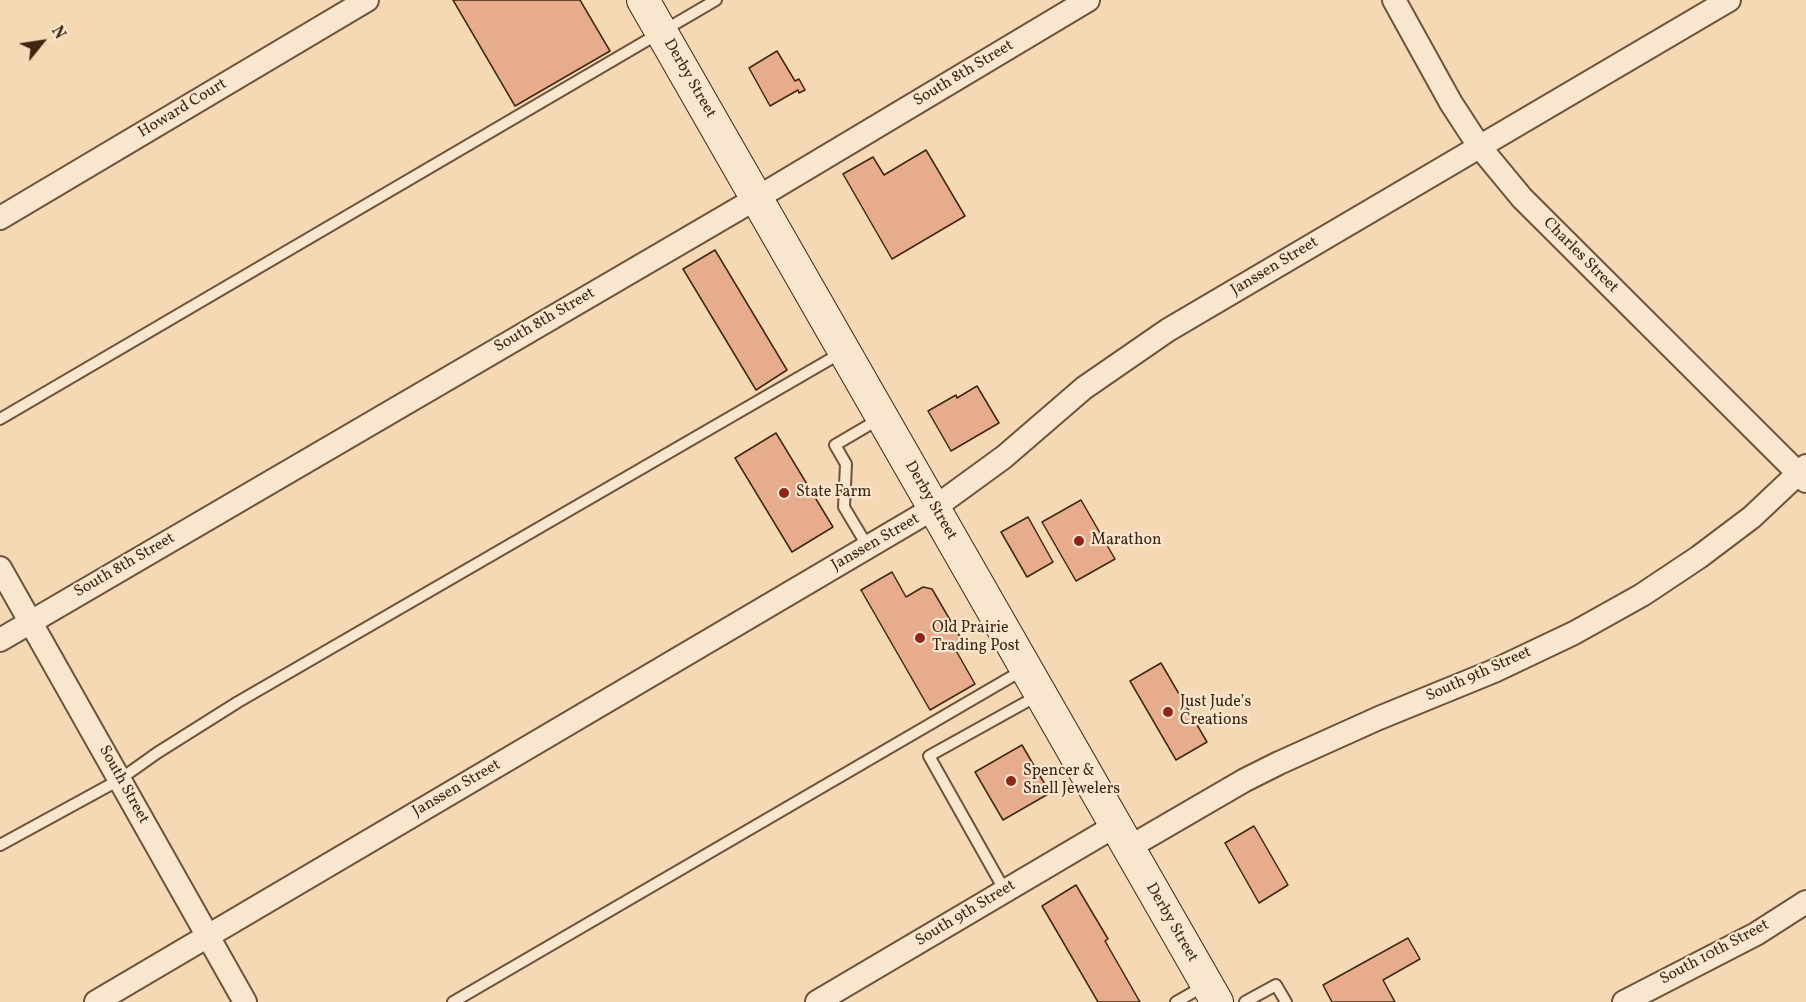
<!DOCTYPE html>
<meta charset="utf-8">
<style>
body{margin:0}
#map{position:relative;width:1806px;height:1002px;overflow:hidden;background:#f4d9b4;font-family:Vollkorn,serif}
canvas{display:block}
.north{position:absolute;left:12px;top:12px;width:60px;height:60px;-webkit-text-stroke:4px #f8e6ce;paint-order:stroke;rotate:60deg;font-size:16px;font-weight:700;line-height:24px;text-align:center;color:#3f2611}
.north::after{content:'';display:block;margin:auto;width:21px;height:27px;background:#3f2611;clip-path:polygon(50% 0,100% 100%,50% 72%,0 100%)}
</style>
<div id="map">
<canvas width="1806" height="1002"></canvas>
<div class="north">N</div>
</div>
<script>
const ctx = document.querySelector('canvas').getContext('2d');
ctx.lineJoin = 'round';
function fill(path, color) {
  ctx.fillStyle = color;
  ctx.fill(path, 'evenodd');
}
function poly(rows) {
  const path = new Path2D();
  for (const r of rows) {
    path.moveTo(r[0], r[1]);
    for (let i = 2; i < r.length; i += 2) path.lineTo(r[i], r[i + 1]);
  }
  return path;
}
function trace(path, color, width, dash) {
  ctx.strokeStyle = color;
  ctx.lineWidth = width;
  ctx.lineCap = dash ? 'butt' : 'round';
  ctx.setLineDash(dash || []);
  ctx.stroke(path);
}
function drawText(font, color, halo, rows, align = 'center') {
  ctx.font = font + ' Vollkorn,serif';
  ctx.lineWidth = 4.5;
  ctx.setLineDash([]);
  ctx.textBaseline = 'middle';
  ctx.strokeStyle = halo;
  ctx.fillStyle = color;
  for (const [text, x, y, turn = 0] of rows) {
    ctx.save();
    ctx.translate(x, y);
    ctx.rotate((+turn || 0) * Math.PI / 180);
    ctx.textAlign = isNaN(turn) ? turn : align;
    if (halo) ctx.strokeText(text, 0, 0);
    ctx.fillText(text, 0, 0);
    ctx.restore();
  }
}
const building = poly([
 [453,0,580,0,610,51,515,106,453,0],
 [777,51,795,81,799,79,805,90,799,93,798,90,770,106,749,68,777,51],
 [926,150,965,216,892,259,843,174,873,157,884,175,926,150],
 [715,250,787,370,756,390,683,269,715,250],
 [977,386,999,423,951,451,928,411,956,395,957,398,977,386],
 [776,433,833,527,792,552,735,458,776,433],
 [1081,500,1115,559,1076,581,1042,522,1081,500],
 [1028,517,1053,562,1027,577,1001,532,1028,517],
 [892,572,906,597,923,587,932,589,963,642,954,647,975,684,930,710,861,590,892,572],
 [1161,663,1207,742,1176,760,1130,681,1161,663],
 [1022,745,1050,793,1003,820,975,772,1022,745],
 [1254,826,1288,885,1259,903,1225,843,1254,826],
 [1076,885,1108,939,1105,941,1140,1002,1098,1002,1042,906,1076,885],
 [1408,938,1420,959,1383,980,1395,1002,1332,1002,1323,985,1408,938]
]);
const lane = poly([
 [0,419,716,0],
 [868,547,844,507,846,464,835,445,881,418],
 [0,845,119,780,157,753,238,702,841,353],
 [1005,891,929,756,1037,696],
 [453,1002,1023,670],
 [1176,1002,1204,986],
 [1245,1002,1276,985,1286,1002]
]);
const street = poly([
 [1394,0,1451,103,1479,146,1522,198,1806,481],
 [0,218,367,0],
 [0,568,245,1002],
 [0,640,757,198,1088,0],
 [1128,848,1245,780,1279,763,1379,718,1494,671,1574,633,1642,595,1699,557,1752,517,1806,466],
 [96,1002,934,508,1004,457,1084,388,1168,330,1729,0],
 [817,1002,1115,826],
 [1624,1002,1756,934,1806,902]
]);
const secondary = poly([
 [643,0,1217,1002]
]);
const markers = [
 [784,493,6,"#8f2418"],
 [1079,541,6,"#8f2418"],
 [920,638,6,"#8f2418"],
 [1168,712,6,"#8f2418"],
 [1011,781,6,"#8f2418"]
];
const streetNames = [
 ["South 8th Street",964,74,-31],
 ["Derby Street",689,79,60],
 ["Howard Court",183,109,-31],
 ["Charles Street",1580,256,45],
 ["Janssen Street",1275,267,-31],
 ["South 8th Street",545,321,-30],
 ["Derby Street",930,501,60],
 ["Janssen Street",876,543,-30],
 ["South 8th Street",125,566,-30],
 ["South 9th Street",1479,675,-24],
 ["South Street",123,785,61],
 ["Janssen Street",457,789,-30],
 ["South 9th Street",966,914,-31],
 ["Derby Street",1171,923,60],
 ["South 10th Street",1715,953,-28]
];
const poiNames = [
 ["State Farm",796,493],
 ["Marathon",1091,541],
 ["Old Prairie",932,629],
 ["Trading Post",932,647],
 ["Just Jude’s",1180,703],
 ["Creations",1180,721],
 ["Spencer &",1023,772],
 ["Snell Jewelers",1023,790]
];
fill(building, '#e6ac8b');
trace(building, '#3f2611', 1.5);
trace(lane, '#6c533a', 14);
trace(street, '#6c533a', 26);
trace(secondary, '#3f2611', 34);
trace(lane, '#f8e6ce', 10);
trace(street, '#f8e6ce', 22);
trace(secondary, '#f8e6ce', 32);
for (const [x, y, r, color] of markers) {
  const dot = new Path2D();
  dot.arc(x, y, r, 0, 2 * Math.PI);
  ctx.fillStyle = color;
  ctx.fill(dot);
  trace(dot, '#f8e6ce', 2);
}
drawText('16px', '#3f2611', '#f8e6ce', streetNames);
drawText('16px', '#3f2611', '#f8e6ce', poiNames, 'left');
</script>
